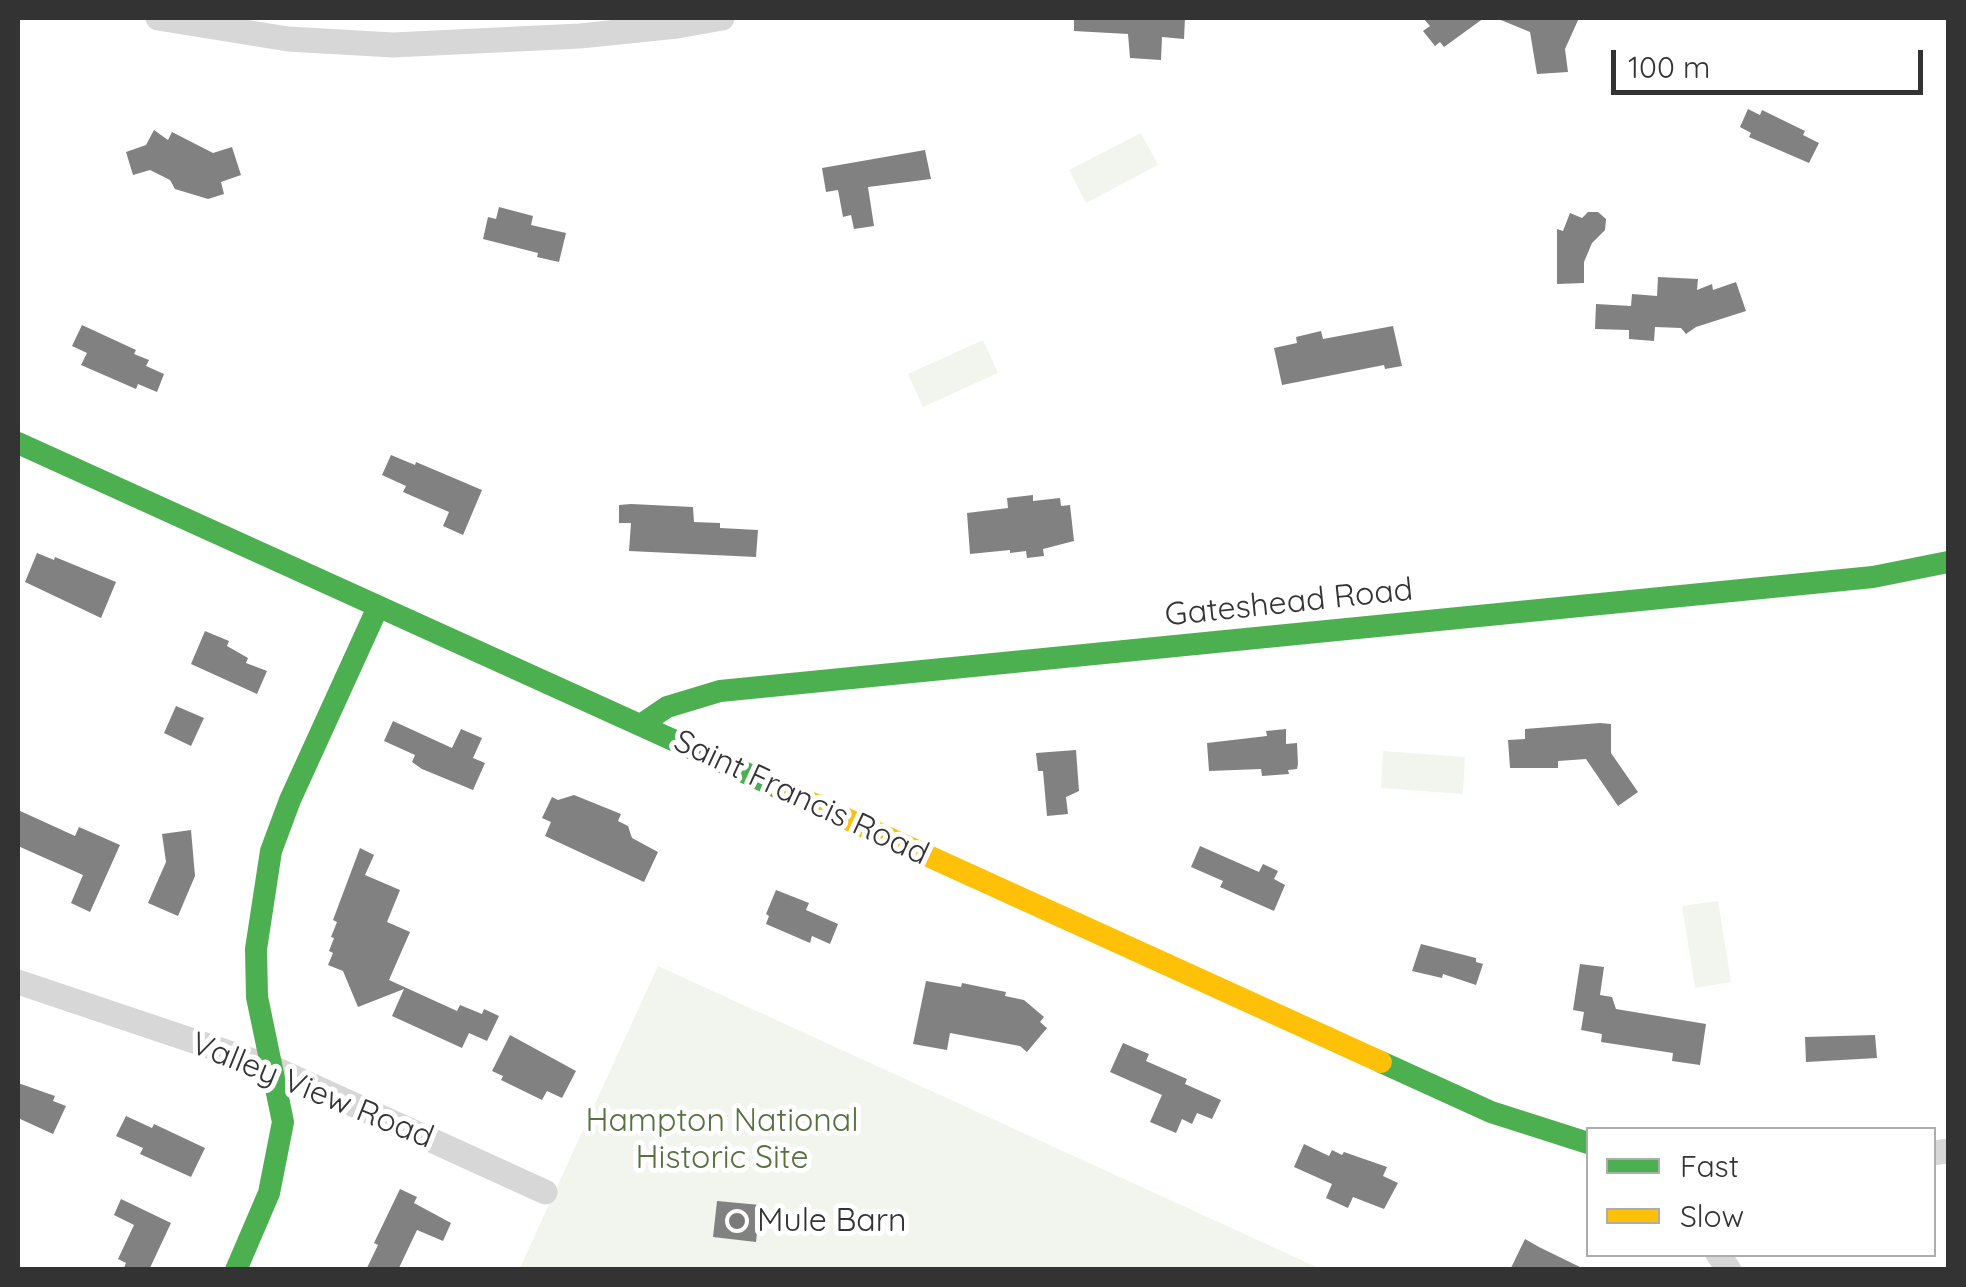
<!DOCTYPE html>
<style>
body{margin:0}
#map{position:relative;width:1966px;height:1287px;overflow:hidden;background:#fff;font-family:Quicksand,sans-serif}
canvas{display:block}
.frame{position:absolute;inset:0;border:20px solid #333;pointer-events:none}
.legend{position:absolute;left:1586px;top:1127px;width:350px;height:130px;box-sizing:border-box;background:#fff;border:2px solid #adadad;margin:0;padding:12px 18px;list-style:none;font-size:30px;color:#333}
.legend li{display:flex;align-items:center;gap:20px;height:50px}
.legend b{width:50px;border:2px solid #adadad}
.scale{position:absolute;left:1611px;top:50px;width:312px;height:45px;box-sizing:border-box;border:5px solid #333;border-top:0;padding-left:12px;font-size:30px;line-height:35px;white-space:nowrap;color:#333;-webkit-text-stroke:8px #fff;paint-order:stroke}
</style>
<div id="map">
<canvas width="1966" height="1287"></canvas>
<div class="frame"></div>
<ul class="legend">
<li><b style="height:12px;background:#4caf50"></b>Fast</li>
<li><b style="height:12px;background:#ffc107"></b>Slow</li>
</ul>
<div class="scale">100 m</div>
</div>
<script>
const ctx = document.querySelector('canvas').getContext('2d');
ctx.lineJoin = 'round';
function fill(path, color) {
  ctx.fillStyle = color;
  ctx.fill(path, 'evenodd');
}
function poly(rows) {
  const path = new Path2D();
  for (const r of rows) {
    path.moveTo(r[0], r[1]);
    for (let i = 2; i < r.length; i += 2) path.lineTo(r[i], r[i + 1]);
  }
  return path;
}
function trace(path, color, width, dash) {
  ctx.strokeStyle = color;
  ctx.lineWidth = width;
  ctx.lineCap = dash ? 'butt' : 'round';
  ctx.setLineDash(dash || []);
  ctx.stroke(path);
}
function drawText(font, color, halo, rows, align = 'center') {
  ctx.font = font + ' Quicksand,sans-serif';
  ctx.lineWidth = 10;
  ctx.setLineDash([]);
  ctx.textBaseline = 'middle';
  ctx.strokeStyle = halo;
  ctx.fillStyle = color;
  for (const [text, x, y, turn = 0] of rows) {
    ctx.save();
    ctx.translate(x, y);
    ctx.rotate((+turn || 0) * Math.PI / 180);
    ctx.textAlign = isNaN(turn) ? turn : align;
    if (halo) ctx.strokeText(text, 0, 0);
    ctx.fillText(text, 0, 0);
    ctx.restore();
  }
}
const green = poly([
 [1141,133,1158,165,1086,203,1069,170],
 [983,340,998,373,923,407,908,374],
 [1383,751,1465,757,1463,794,1381,788],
 [1718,901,1731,982,1695,988,1682,906],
 [658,966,1321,1269,519,1270]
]);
const building = poly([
 [1074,18,1185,18,1184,39,1162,37,1161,60,1130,58,1128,34,1074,31],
 [1423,18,1484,18,1444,47,1440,42,1435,46,1423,31,1430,26],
 [1496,18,1579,18,1565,49,1568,72,1537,74,1530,32],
 [1748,109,1760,115,1762,110,1805,131,1803,135,1819,143,1809,163,1749,137,1751,133,1740,127],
 [154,130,168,140,172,132,213,153,232,147,241,175,221,182,224,194,208,199,175,189,170,180,150,170,133,175,126,152,146,145],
 [925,150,931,179,868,187,874,226,854,229,851,215,843,217,838,190,826,192,822,168],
 [499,207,533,216,531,225,566,233,559,262,537,257,538,253,483,239,488,217,496,219],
 [1588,212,1598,212,1606,219,1605,230,1592,243,1584,262,1584,283,1557,284,1557,229,1563,231,1570,213,1582,218],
 [1658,277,1698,279,1697,290,1712,284,1713,290,1736,282,1746,311,1696,327,1686,334,1681,328,1655,327,1654,341,1629,339,1629,330,1595,329,1596,304,1631,306,1632,294,1657,296],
 [82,325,136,350,134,354,149,360,146,366,164,374,157,392,138,384,136,389,81,365,87,353,72,346],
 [1393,326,1402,366,1385,369,1384,365,1282,385,1274,348,1297,343,1296,337,1321,331,1323,339],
 [391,455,415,465,416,462,482,490,463,535,443,526,449,512,403,492,406,486,382,475],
 [1033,495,1033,501,1060,498,1061,506,1070,505,1074,541,1043,549,1044,556,1027,558,1026,551,1010,553,1010,550,970,554,967,513,1008,508,1007,498],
 [631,504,693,507,694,522,720,523,720,528,758,530,756,557,629,551,631,523,619,523,619,505],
 [37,553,54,560,55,557,116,582,101,618,25,582],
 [205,631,229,641,227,646,248,658,246,663,267,671,257,694,191,664],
 [176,706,204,718,191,746,164,733],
 [393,721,452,748,461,729,482,738,473,758,485,763,473,790,422,769,412,762,415,755,384,741],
 [1600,723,1611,724,1611,753,1638,792,1618,806,1586,759,1558,761,1558,768,1510,768,1508,740,1525,739,1525,729],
 [1286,729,1286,744,1297,743,1298,764,1297,769,1288,770,1289,774,1262,776,1261,769,1209,771,1207,743,1267,736,1266,731],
 [1076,750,1079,791,1066,797,1068,814,1047,816,1043,771,1038,771,1036,753],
 [574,795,621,814,618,821,628,826,632,838,658,852,644,882,545,836,551,822,542,818,552,797,558,800],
 [18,810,75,836,79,827,120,845,90,912,71,903,83,875,18,846],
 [191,830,195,876,178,916,148,903,166,862,162,834],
 [1200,846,1259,872,1263,864,1278,871,1274,879,1285,885,1274,911,1220,887,1223,881,1191,867],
 [360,848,374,855,365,875,400,890,387,922,410,932,389,980,457,1011,460,1005,482,1014,484,1009,499,1016,487,1041,469,1033,462,1048,392,1016,404,989,358,1007,343,971,328,965,333,953,329,951,334,938,331,937,337,922,333,920],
 [776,890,809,903,806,910,838,924,830,944,812,936,810,943,766,924,769,916,766,914],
 [1421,944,1476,958,1476,962,1483,964,1476,985,1443,974,1442,978,1412,971],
 [1580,964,1604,967,1600,995,1612,997,1616,1009,1706,1024,1700,1065,1672,1061,1673,1053,1601,1042,1602,1034,1581,1030,1584,1012,1573,1010],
 [926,981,961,987,962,983,1006,992,1005,996,1024,1000,1044,1017,1040,1022,1047,1028,1027,1052,1020,1046,950,1033,947,1050,913,1044],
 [510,1035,576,1071,562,1098,547,1091,542,1100,501,1080,503,1076,492,1071],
 [1875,1035,1877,1058,1806,1062,1805,1037],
 [1123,1043,1149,1054,1146,1061,1187,1079,1185,1084,1221,1100,1212,1119,1197,1113,1192,1124,1182,1119,1176,1133,1150,1122,1162,1095,1110,1072],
 [18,1083,55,1096,53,1101,66,1106,53,1134,18,1118],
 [126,1116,152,1128,154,1124,205,1148,191,1177,140,1154,143,1148,116,1136],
 [1304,1144,1329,1156,1332,1150,1342,1155,1344,1152,1387,1167,1383,1176,1398,1183,1384,1209,1353,1197,1348,1208,1326,1198,1332,1184,1294,1167],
 [400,1189,417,1197,414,1203,451,1223,443,1241,417,1230,398,1270,366,1270,378,1245,374,1243],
 [121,1199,171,1223,149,1270,123,1270,126,1263,118,1259,134,1225,114,1215],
 [717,1201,760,1205,756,1242,713,1237],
 [1525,1239,1539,1247,1586,1270,1510,1270]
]);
const street = poly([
 [158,18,288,39,393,45,580,36,677,26,722,18],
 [18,982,271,1067,545,1192],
 [1934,1153,1948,1151],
 [1718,1254,1729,1270]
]);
const fast = poly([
 [18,443,781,789],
 [642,724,667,707,720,691,1873,577,1948,562],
 [1381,1062,1491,1112,1588,1143],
 [236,1270,269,1193,283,1122,257,997,256,949,271,851,290,800,378,607]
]);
const slow = poly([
 [781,789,1381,1062]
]);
const markers = [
 [737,1221,10,"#7a7a7a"]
];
const streetNames = [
 ["Gateshead Road",1289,603,-6],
 ["Saint Francis Road",801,798,25],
 ["Valley View Road",312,1091,22]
];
const parkNames = [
 ["Hampton National",722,1121],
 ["Historic Site",722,1158]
];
const poiNames = [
 ["Mule Barn",757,1221]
];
fill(green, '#f1f5ed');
fill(building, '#818181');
trace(street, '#d7d7d7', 25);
trace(fast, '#4caf50', 22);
trace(slow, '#ffc107', 22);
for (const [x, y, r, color] of markers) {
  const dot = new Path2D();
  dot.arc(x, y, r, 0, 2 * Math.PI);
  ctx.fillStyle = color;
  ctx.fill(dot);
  trace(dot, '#fff', 4);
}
drawText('32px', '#333', '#fff', streetNames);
drawText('32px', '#56703f', '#fff', parkNames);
drawText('32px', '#333', '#fff', poiNames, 'left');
</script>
